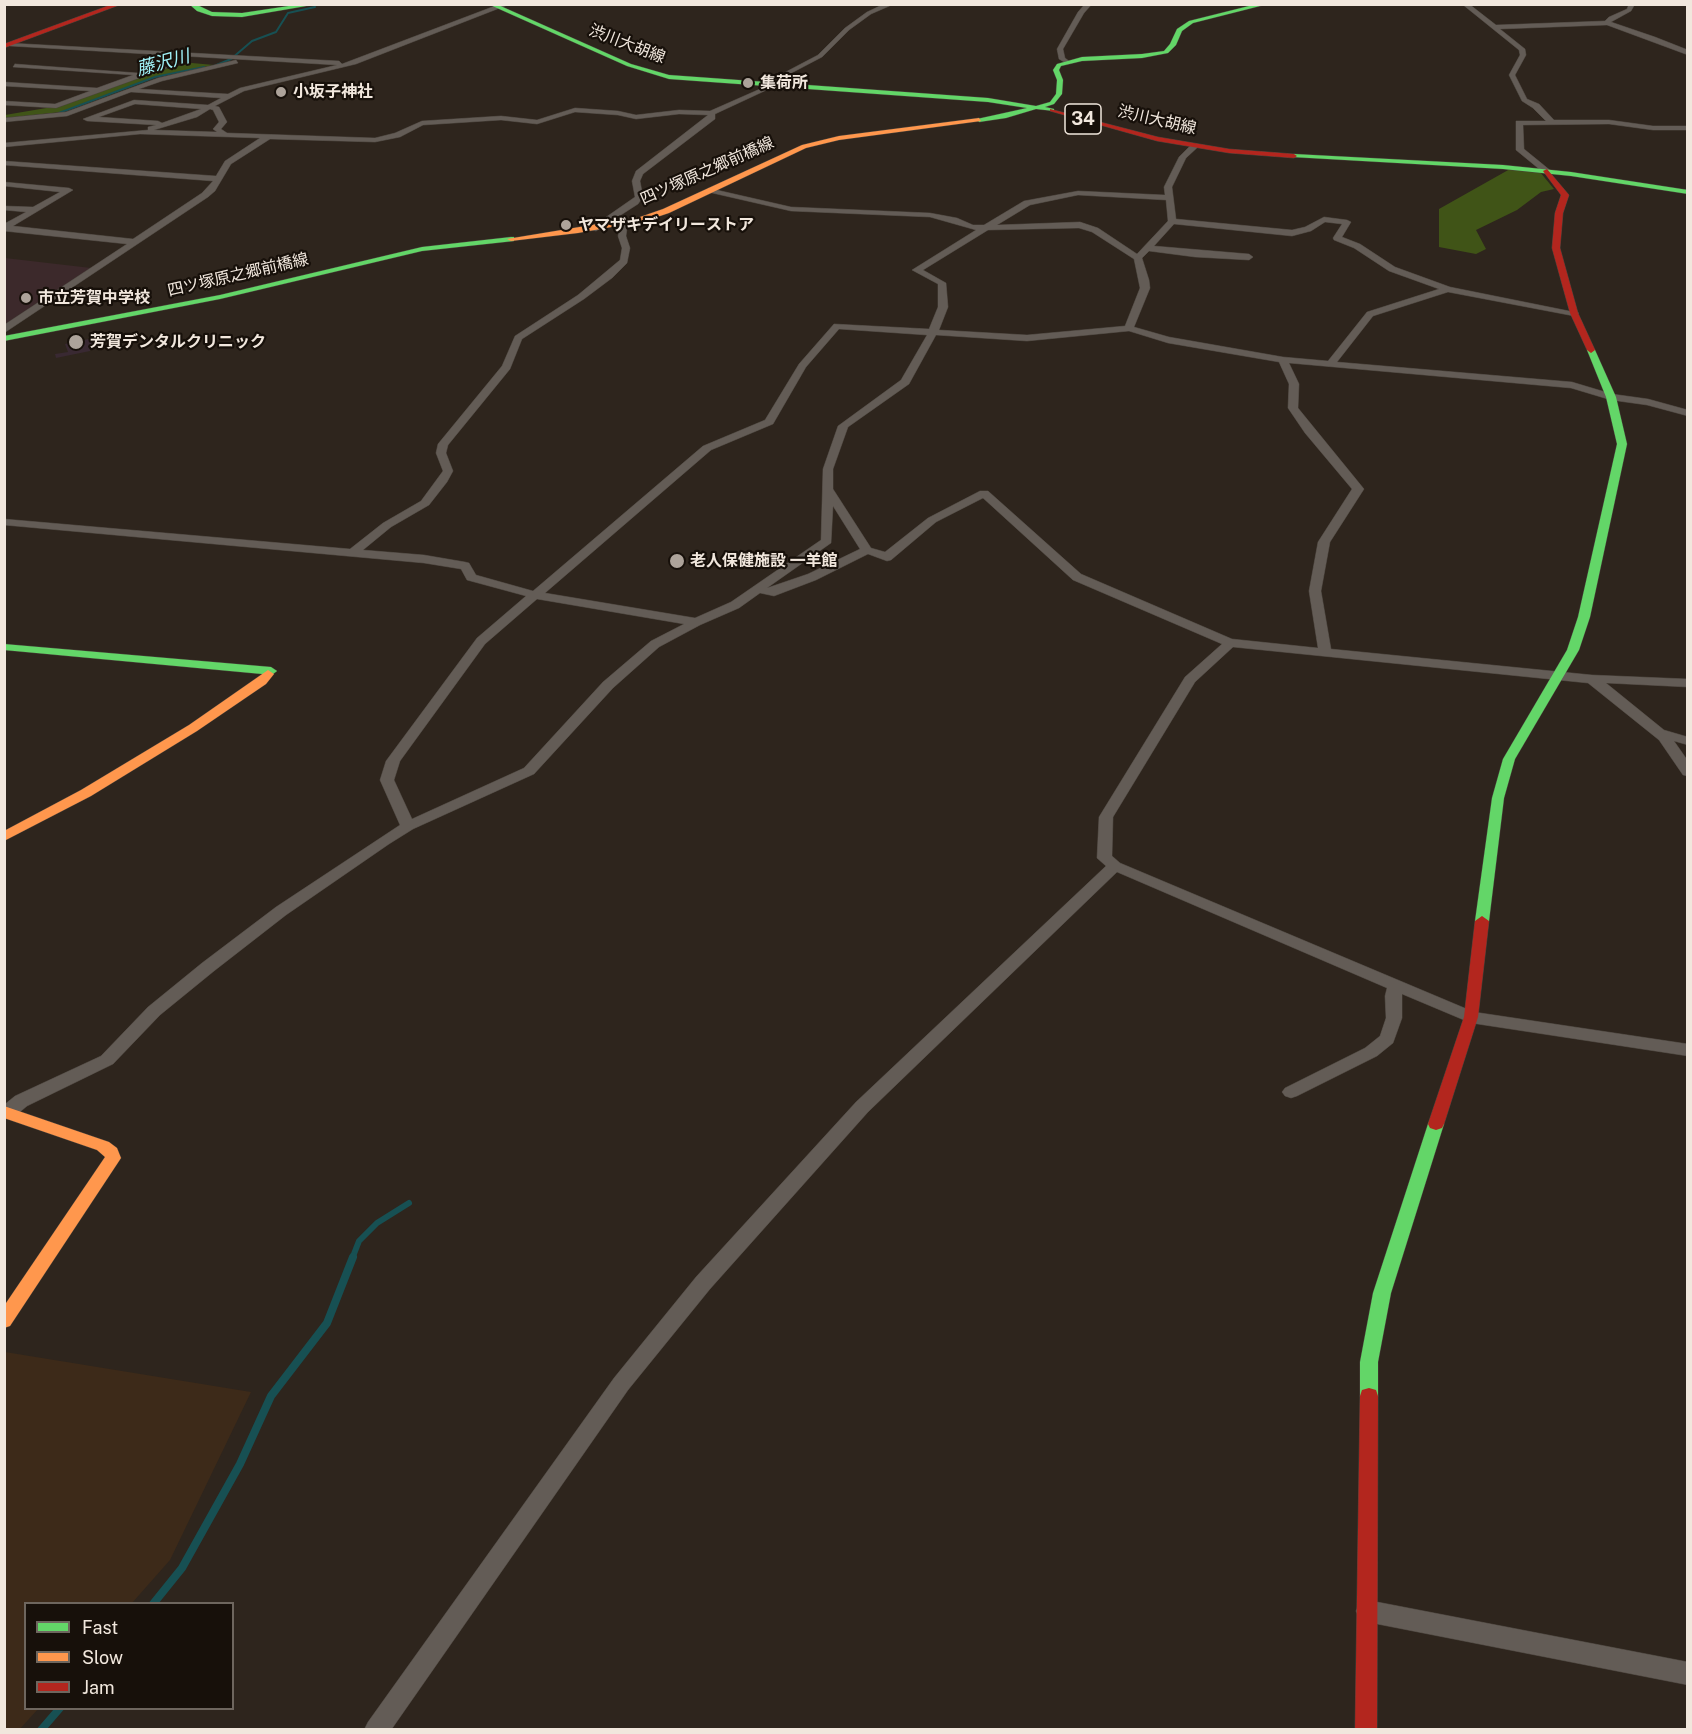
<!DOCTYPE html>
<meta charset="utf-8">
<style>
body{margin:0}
#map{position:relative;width:1692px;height:1734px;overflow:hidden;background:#2e251d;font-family:"Public Sans",sans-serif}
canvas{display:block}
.frame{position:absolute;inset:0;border:6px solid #f1e7dd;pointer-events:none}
.legend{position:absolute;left:24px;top:1602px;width:210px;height:108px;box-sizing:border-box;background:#17100a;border:2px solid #6e665e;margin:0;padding:8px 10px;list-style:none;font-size:18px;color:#f1e7dd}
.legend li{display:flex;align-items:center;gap:12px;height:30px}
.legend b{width:30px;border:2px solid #6e665e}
</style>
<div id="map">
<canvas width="1692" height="1734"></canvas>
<div class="frame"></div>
<ul class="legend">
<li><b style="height:8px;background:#63d668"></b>Fast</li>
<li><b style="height:8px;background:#ff974d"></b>Slow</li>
<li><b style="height:8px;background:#b3261e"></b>Jam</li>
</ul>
</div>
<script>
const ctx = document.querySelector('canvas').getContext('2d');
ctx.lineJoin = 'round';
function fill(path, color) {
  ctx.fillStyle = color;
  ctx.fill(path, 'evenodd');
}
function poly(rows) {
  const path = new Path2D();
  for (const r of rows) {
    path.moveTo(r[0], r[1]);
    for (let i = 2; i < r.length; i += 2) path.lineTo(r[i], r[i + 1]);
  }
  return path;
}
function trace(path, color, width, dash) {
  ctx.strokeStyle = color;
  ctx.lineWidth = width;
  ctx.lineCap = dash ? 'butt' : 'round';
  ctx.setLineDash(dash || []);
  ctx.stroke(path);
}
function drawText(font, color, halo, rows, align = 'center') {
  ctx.font = font + ' "Public Sans","Noto Sans JP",sans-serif';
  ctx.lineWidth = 4.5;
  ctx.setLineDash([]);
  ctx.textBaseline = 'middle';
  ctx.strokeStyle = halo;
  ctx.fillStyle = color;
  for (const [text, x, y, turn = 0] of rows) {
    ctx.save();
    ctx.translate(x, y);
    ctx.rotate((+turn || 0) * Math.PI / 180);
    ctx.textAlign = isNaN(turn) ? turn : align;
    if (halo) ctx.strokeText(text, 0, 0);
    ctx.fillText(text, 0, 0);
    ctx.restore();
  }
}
const built = poly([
 [5,1352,251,1392,170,1560,132,1603,26,1604,26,1708,38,1709,19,1730,4,1729]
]);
const education = poly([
 [5,258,91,268,5,327]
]);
const medical = poly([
 [113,334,102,342,90,345,90,351,56,358,55,354,68,352,65,344]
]);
const green = poly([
 [192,63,214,65,155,77,62,112,5,118,5,115,58,106,144,74],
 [1510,169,1540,172,1554,189,1541,192,1517,210,1476,230,1486,249,1476,254,1439,247,1439,209]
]);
const streamFar2 = poly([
 [214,66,231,59,252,41,276,32,288,13,315,7],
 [59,113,155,77,204,67]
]);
const streamFar1 = poly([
 [352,1259,359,1241,377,1223,409,1203]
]);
const stream = poly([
 [153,1604,182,1568,240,1464,271,1396,327,1323,353,1257],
 [41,1730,60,1708]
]);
const street = poly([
 [500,4,510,4,356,64,244,91,215,106,219,107,227,122,221,129,227,133,375,138,395,133,422,121,501,116,537,120,575,108,618,111,636,115,679,110,710,111,769,85,778,76,818,55,845,28,867,12,884,4,894,4,871,14,849,30,822,57,782,78,773,87,715,114,715,119,643,174,640,181,643,197,638,204,596,231,589,229,635,197,632,181,636,171,708,115,679,114,636,119,618,115,575,112,537,124,501,120,423,125,400,137,375,142,270,139,231,164,215,191,208,197,4,333,4,325,127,244,4,231,4,224,26,212,4,210,4,206,33,207,60,192,4,186,4,182,69,188,73,190,13,226,133,239,202,193,213,181,4,165,4,161,216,176,225,161,260,138,140,134,4,147,4,143,148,130,148,127,156,125,87,121,83,119,134,100,208,105,221,98,131,92,67,116,4,122,4,118,66,112,158,78,236,60,238,63,162,81,139,89,228,94,240,88,337,65,10,46,8,43,339,61,342,64,500,4],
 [135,104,201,109,162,123,158,121,99,117,135,104],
 [210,109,213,110,219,122,213,129,217,132,154,130,197,117,210,109],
 [1085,4,1092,4,1084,13,1063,49,1065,58,1069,61,1064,62,1059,59,1057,49,1078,12,1085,4],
 [1462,4,1469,4,1496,25,1605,21,1609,17,1627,9,1629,4,1635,4,1631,11,1611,22,1655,37,1688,50,1688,55,1607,25,1500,29,1525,49,1526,55,1515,75,1527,99,1539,104,1554,120,1609,120,1653,126,1688,126,1688,130,1653,130,1609,124,1523,125,1524,149,1551,171,1544,173,1516,150,1516,121,1546,121,1533,108,1522,101,1509,75,1520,55,1519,50,1462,4],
 [15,64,138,73,164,66,167,68,56,108,4,105,4,101,55,104,90,91,4,86,4,82,97,88,133,75,13,67,15,64],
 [1192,144,1199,146,1186,158,1172,187,1176,219,1292,230,1305,227,1324,217,1347,220,1351,222,1342,237,1360,244,1395,267,1450,287,1579,313,1574,316,1448,292,1373,316,1337,362,1572,382,1612,394,1648,399,1688,410,1688,416,1647,405,1611,400,1571,388,1289,363,1299,384,1298,408,1364,489,1330,542,1321,591,1331,649,1592,675,1688,679,1688,687,1606,683,1664,730,1688,737,1688,745,1674,741,1688,761,1688,776,1683,775,1659,740,1588,683,1233,647,1195,682,1113,817,1112,856,1120,863,1474,1012,1688,1044,1688,1056,1471,1023,1402,994,1402,1018,1393,1043,1377,1056,1297,1096,1291,1098,1285,1096,1282,1092,1285,1088,1365,1048,1380,1036,1386,1018,1385,996,1387,988,1117,872,868,1112,710,1289,628,1390,391,1730,364,1730,368,1722,614,1378,696,1277,856,1102,1106,866,1097,858,1099,817,1185,677,1222,644,1073,580,983,498,936,522,891,560,887,561,868,554,816,580,774,596,760,593,739,608,700,625,659,647,613,688,534,774,413,829,389,844,286,915,214,971,160,1015,113,1064,27,1106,14,1117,8,1118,4,1117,4,1105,15,1096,101,1056,148,1007,202,963,276,907,400,825,380,780,386,761,477,638,526,596,467,580,461,569,424,563,4,525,4,519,350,549,383,523,421,501,443,471,436,453,438,444,502,366,515,336,578,295,620,260,622,248,618,236,621,223,628,221,626,236,630,248,627,263,612,278,584,299,522,339,510,369,448,445,446,453,453,471,447,482,429,505,391,527,363,550,424,555,465,562,469,563,476,575,533,591,703,446,765,420,799,364,834,324,929,329,938,307,938,284,912,270,976,230,930,217,791,211,708,192,708,188,791,207,930,213,957,218,973,225,984,225,1024,201,1078,191,1165,195,1164,187,1179,157,1192,144],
 [1078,195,1166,200,1168,221,1137,254,1098,228,1080,222,997,225,1030,205,1078,195],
 [1325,222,1342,224,1333,238,1334,240,1354,248,1389,271,1439,289,1367,312,1328,361,1283,357,1169,337,1134,327,1150,288,1149,280,1142,258,1149,251,1195,257,1249,260,1253,257,1249,254,1154,246,1174,224,1292,236,1311,231,1325,222],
 [1079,228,1092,232,1134,259,1140,288,1125,326,1027,335,939,330,948,307,946,283,923,270,988,230,1079,228],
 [839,329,927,335,901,380,838,426,823,469,821,540,731,602,695,618,545,593,711,450,773,424,806,367,839,329],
 [1129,331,1168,343,1279,362,1289,384,1288,408,1305,433,1352,489,1318,542,1309,591,1318,648,1232,639,1081,574,988,491,980,491,928,518,885,552,871,548,833,489,833,469,848,427,909,384,936,335,1027,341,1129,331],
 [833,506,860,549,808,574,767,588,831,543,833,506],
 [537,599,684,624,651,641,603,682,524,768,412,819,394,780,400,761,485,644,537,599],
 [1367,1600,1688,1662,1688,1685,1367,1622,1359,1619,1356,1611,1359,1603,1367,1600]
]);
const fast = poly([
 [189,4,195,4,212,12,242,13,302,4,318,4,242,17,212,16,197,11,189,4],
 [488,4,496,4,631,64,669,75,988,98,1036,106,1050,102,1056,94,1057,80,1053,70,1057,64,1082,57,1142,54,1164,51,1170,44,1177,29,1189,21,1257,4,1268,4,1193,23,1182,31,1176,45,1168,53,1142,58,1082,61,1061,66,1059,70,1063,80,1062,94,1054,104,1045,107,1054,109,1054,111,1036,109,1006,118,979,122,977,119,1027,108,988,102,669,79,627,66,488,4],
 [1294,154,1503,165,1571,172,1688,190,1688,194,1571,176,1503,169,1292,157,1294,154],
 [511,237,514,237,514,241,422,251,220,299,4,341,4,336,220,295,422,247,511,237],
 [1591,347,1595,350,1616,397,1627,444,1590,617,1579,650,1515,759,1504,798,1489,921,1482,926,1475,921,1492,798,1503,759,1567,650,1578,617,1617,444,1606,397,1587,350,1591,347],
 [4,644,271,667,277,671,268,678,262,674,4,650,4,644],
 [1436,1118,1442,1120,1444,1124,1391,1293,1378,1362,1378,1396,1376,1402,1369,1404,1362,1402,1360,1396,1360,1362,1373,1293,1428,1124,1430,1120,1436,1118]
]);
const slow = poly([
 [979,118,981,121,839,140,806,148,669,213,645,221,578,233,511,241,507,239,640,217,663,209,802,145,839,136,979,118],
 [268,670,274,674,266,684,197,731,91,796,4,841,4,831,81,790,189,725,268,670],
 [4,1106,109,1142,117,1148,121,1158,10,1326,4,1328,4,1306,105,1157,97,1150,4,1118,4,1106]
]);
const jam = poly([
 [113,4,122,4,4,48,4,44,113,4],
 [1050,109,1158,137,1229,149,1294,154,1297,156,1294,158,1229,153,1157,141,1050,111,1050,109],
 [1547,169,1569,195,1563,213,1560,248,1578,313,1595,350,1591,353,1587,350,1570,313,1552,248,1555,213,1561,195,1543,171,1547,169],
 [1482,916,1489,921,1478,1017,1444,1124,1442,1128,1436,1130,1430,1128,1428,1124,1464,1017,1475,921,1482,916],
 [1369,1388,1376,1390,1378,1396,1377,1730,1355,1730,1360,1396,1362,1390,1369,1388]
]);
const markers = [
 [748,83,6,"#ada39a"],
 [281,92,6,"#ada39a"],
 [566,225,6,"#ada39a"],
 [26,298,6,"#ada39a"],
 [76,342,8,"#ada39a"],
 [677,561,8,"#ada39a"]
];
const farStreetnames = [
 ["渋川大胡線",627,44,21],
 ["渋川大胡線",1157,120,13],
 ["四ツ塚原之郷前橋線",707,171,-24],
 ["四ツ塚原之郷前橋線",238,275,-13]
];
const farPoinames = [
 ["集荷所",760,83],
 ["小坂子神社",293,92],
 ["ヤマザキデイリーストア",578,225],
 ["市立芳賀中学校",38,298],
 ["芳賀デンタルクリニック",90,342],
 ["老人保健施設 一羊館",690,561]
];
const farWaternames = [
 ["藤沢川",163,63,-15]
];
const shields = [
 [1083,119,36]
];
const shieldNames = [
 ["34",1083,119]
];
fill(built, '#3d2a19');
fill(education, '#3c292b');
fill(medical, '#392932');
fill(green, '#405417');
trace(streamFar2, '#175053', 2);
trace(streamFar1, '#175053', 6);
trace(stream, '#175053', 8);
trace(street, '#49423b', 1);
trace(fast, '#49423b', 1);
trace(slow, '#49423b', 1);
trace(jam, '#49423b', 1);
fill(street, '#635c56');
fill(fast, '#63d668');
fill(slow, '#ff974d');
fill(jam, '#b3261e');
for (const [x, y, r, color] of markers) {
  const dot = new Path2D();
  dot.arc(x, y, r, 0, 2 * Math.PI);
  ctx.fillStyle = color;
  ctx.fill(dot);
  trace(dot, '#17100a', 2);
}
drawText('16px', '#f1e7dd', '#17100a', farStreetnames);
drawText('bold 16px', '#f1e7dd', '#17100a', farPoinames, 'left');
drawText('italic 18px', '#a1f2f8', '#17100a', farWaternames);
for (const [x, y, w] of shields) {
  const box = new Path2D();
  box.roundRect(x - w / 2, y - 15, w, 30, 4.5);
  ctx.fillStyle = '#17100a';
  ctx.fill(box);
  trace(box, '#f1e7dd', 1.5);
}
drawText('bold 18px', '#f1e7dd', null, shieldNames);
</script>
